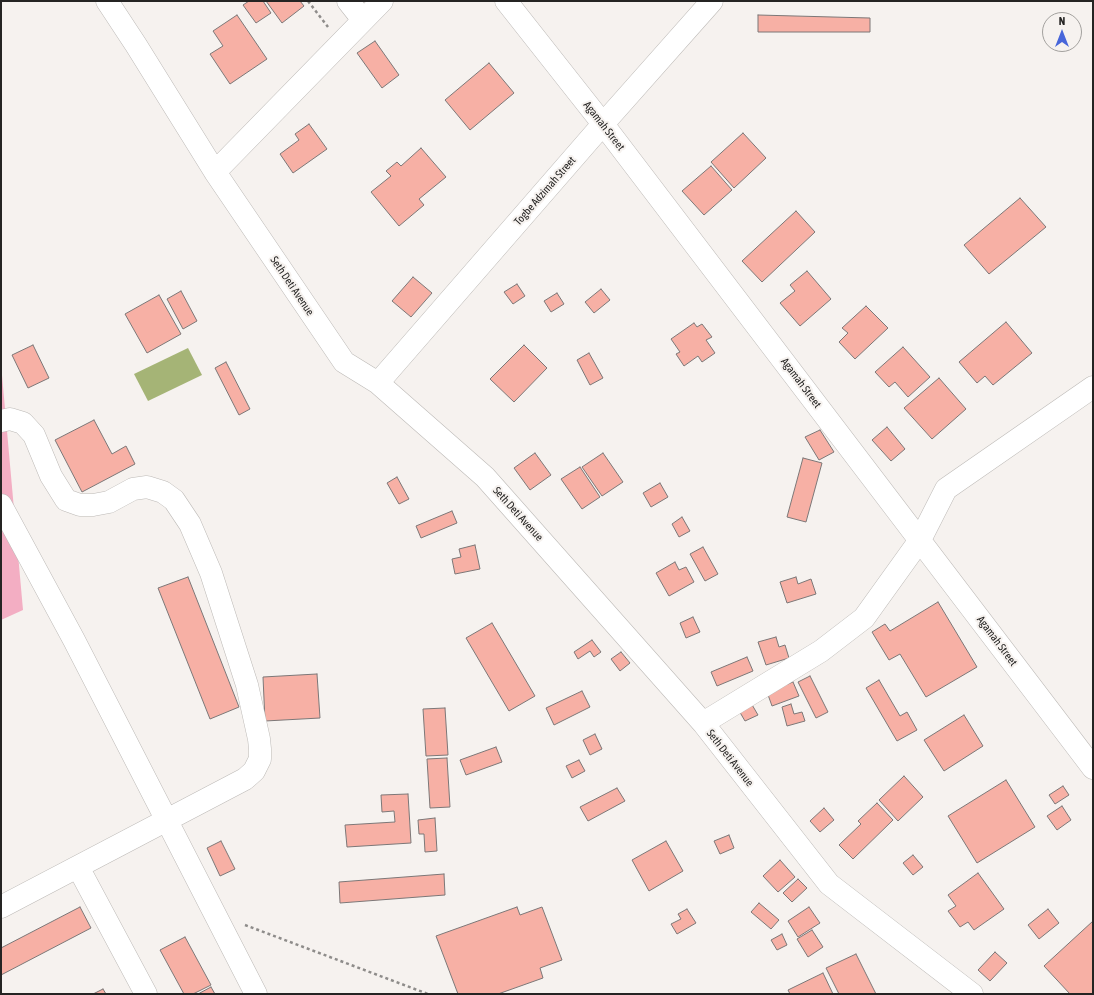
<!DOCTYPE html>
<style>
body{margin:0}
#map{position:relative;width:1094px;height:995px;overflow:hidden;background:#f6f2ef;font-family:"Asap Condensed",sans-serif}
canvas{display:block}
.frame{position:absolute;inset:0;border:2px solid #252423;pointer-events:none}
.north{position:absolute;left:1042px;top:12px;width:40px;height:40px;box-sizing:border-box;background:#f6f2ef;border:1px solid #a2a09d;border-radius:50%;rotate:0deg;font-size:11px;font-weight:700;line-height:16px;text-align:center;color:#252423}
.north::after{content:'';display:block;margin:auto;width:14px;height:18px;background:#4866da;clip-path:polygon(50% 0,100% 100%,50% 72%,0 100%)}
</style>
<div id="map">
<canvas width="1094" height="995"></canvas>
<div class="frame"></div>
<div class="north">N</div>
</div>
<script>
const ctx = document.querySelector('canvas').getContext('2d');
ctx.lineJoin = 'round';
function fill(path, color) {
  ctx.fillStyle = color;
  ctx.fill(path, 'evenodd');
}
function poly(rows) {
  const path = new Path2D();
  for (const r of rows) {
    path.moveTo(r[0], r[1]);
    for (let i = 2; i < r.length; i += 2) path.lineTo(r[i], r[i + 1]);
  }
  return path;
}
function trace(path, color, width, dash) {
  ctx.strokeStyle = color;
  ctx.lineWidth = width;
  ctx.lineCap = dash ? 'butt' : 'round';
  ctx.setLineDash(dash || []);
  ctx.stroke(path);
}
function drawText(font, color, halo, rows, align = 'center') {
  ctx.font = font + ' "Asap Condensed",sans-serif';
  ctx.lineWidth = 4;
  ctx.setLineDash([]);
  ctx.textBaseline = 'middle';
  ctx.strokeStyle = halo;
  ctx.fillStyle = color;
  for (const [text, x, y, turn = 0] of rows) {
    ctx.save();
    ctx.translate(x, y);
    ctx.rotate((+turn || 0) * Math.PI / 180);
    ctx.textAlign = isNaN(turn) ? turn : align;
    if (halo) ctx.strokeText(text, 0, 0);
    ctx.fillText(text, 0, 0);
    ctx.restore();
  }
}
const forest = poly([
 [1,364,23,610,1,620]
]);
const water = poly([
 [188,348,202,375,148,401,134,374]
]);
const building = poly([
 [249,1,263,1,271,13,256,23,243,5,249,1],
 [266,1,300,1,304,6,282,23,266,1],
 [237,15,267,59,230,84,210,54,223,46,213,31,237,15],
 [758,15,870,18,870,32,758,32,758,15],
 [375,41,399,75,382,88,357,53,375,41],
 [489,63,514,93,470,130,445,100,489,63],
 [309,124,327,149,293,173,280,154,299,140,295,134,309,124],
 [743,133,766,158,734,188,711,162,743,133],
 [421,148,446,177,419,199,424,205,399,226,371,192,391,176,386,171,397,162,401,166,421,148],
 [711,166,732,190,704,215,682,191,711,166],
 [1020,198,1046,227,989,274,964,245,1020,198],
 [796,211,815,232,762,282,742,261,796,211],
 [807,271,831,299,800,326,780,303,795,291,790,285,807,271],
 [413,277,432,293,411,317,392,301,413,277],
 [517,284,525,296,513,304,504,292,517,284],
 [601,289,610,300,594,313,585,302,601,289],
 [181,291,197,321,183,329,167,299,181,291],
 [557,293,564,304,551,312,544,301,557,293],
 [159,295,181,334,147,353,125,314,159,295],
 [866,306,888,328,855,359,839,342,848,333,842,328,866,306],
 [1006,322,1032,353,993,385,985,376,977,383,959,362,1006,322],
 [694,323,697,327,702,324,712,337,706,340,715,353,702,362,698,356,684,366,676,354,680,352,671,339,694,323],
 [33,345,49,378,28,388,12,355,33,345],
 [524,345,547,368,514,402,490,379,524,345],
 [903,347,930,377,908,397,895,382,889,387,875,372,903,347],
 [589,353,603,378,590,385,577,360,589,353],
 [226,362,250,409,239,415,215,368,226,362],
 [939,378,966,409,932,439,904,408,939,378],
 [94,420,112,454,126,446,135,464,82,492,55,440,94,420],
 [887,427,905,449,891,461,872,440,887,427],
 [820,430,834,452,819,460,805,437,820,430],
 [535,453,551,475,530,490,514,468,535,453],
 [603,453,623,482,602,496,582,467,603,453],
 [803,458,822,463,806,522,787,517,803,458],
 [580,467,600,497,582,509,561,479,580,467],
 [397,477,409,499,399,504,387,483,397,477],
 [660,483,668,497,651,507,643,493,660,483],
 [452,511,457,523,421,538,416,526,452,511],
 [682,517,690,531,679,537,672,524,682,517],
 [475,545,480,569,455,574,452,559,461,557,459,549,475,545],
 [703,547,718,574,705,581,690,554,703,547],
 [675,562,679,570,686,567,694,582,669,596,656,573,675,562],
 [188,577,239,707,210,719,158,588,188,577],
 [796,577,798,584,811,579,816,594,787,603,780,582,796,577],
 [938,602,977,667,926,697,900,654,889,660,872,632,885,624,890,631,938,602],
 [693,617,700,632,686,638,680,623,693,617],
 [492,623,535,696,509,711,466,638,492,623],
 [776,637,779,647,785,645,789,658,766,665,758,642,776,637],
 [592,640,601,652,594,657,590,651,578,659,574,652,592,640],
 [621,652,630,663,620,671,611,659,621,652],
 [747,657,753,671,717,686,711,672,747,657],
 [317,674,320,718,265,721,263,677,317,674],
 [810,676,828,712,816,718,798,682,810,676],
 [879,680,900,716,907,712,917,730,897,741,866,688,879,680],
 [793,682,799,696,772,706,767,692,793,682],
 [582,691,590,707,554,725,546,708,582,691],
 [751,703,758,715,745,721,738,709,751,703],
 [791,704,794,714,802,712,805,721,787,726,782,707,791,704],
 [445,708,448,755,426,756,423,709,445,708],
 [964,715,983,746,944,771,924,740,964,715],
 [595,734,602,749,590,755,583,740,595,734],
 [496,747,502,762,466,775,460,760,496,747],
 [447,758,450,807,430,808,427,759,447,758],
 [579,760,585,771,572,778,566,766,579,760],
 [904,776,923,797,898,821,879,800,904,776],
 [1006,780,1035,827,977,863,948,816,1006,780],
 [1063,786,1069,795,1055,804,1049,795,1063,786],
 [617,788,625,801,588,821,580,807,617,788],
 [408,794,411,843,347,847,345,825,395,822,394,811,382,812,381,795,408,794],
 [877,803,893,820,853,859,839,845,861,824,858,821,877,803],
 [1062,806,1071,820,1057,830,1047,816,1062,806],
 [824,808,834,820,820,832,810,821,824,808],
 [435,818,437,851,425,852,424,834,419,834,418,820,435,818],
 [729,835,734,848,720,854,714,841,729,835],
 [221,841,235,869,220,876,207,848,221,841],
 [666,841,683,871,649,891,632,860,666,841],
 [913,855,923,867,913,875,903,863,913,855],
 [780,860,795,877,778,892,763,876,780,860],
 [978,873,1004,909,974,930,968,922,960,927,948,911,956,906,948,895,978,873],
 [444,874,445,895,340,903,339,882,444,874],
 [798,879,807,888,792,902,783,893,798,879],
 [759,903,779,920,771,929,751,912,759,903],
 [80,907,91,928,1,975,1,948,80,907],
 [517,907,520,915,542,907,562,960,540,968,543,978,498,994,458,994,436,936,517,907],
 [809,907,820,923,798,937,788,921,809,907],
 [687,909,696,923,677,934,671,924,681,919,678,914,687,909],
 [1048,909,1059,923,1039,939,1028,925,1048,909],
 [1093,921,1093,994,1070,994,1044,966,1093,921],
 [812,930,823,947,808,957,797,939,812,930],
 [782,934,787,945,777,950,771,940,782,934],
 [185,937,211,985,193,994,184,994,160,950,185,937],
 [995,952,1007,963,990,981,978,970,995,952],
 [856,954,876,994,839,994,826,968,856,954],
 [823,973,833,994,790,994,788,990,823,973],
 [211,987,215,994,198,994,211,987],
 [103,989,106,994,93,994,103,989]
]);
const path = poly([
 [308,1,328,27],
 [245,925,428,994]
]);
const minor = poly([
 [107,1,136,45,215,172,344,362,378,383,485,477,703,723,829,884,972,994],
 [348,1,363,20],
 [506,1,603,124,1093,768],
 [215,172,382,1],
 [378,383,603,124,712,1],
 [1,421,10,419,23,423,34,435,51,476,66,500,80,505,93,505,109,502,133,489,147,487,163,492,174,500,190,524,211,573,247,685,259,739,260,749,260,759,254,771,245,779,1,907],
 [1,505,74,640,256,994],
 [703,723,821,651,864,618,920,540,946,489,1093,387],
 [78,867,146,994]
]);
const streetNames = [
 ["Agamah Street",604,126,52],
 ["Togbe Adzimah Street",545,191,-49],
 ["Seth Deti Avenue",292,286,56],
 ["Agamah Street",801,383,53],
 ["Seth Deti Avenue",518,514,48],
 ["Agamah Street",997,641,53],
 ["Seth Deti Avenue",730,758,52]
];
fill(forest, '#f3aec3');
fill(water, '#a5b476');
fill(building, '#f7b0a5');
trace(building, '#7c7777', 1);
trace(minor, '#bcb9b6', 23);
trace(path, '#8e8c8a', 2.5, [3, 3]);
trace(minor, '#fff', 22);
drawText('11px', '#252423', '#f6f2ef', streetNames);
</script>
